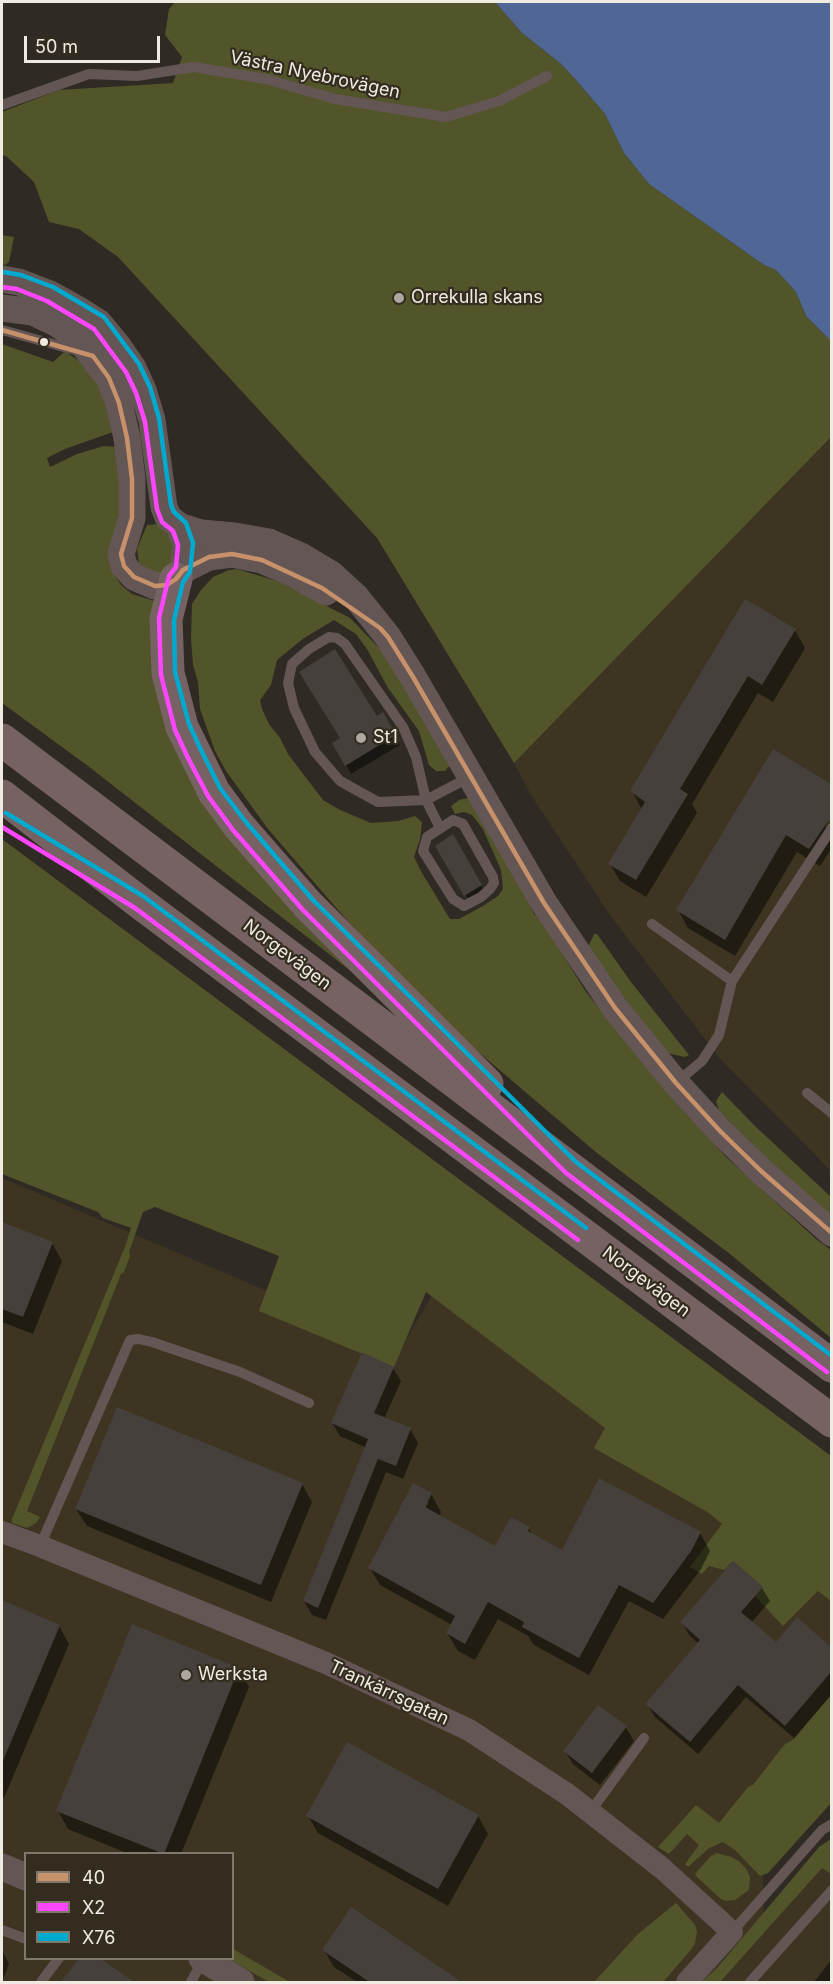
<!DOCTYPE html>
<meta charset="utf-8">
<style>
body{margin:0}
#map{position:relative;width:833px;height:1984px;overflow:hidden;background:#2f2b24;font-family:Inter,sans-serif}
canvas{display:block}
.frame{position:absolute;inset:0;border:3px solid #efebe3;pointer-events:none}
.legend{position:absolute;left:24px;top:1852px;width:210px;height:108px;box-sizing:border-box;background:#332c1f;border:2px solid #7e786d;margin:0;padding:8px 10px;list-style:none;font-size:18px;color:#efebe3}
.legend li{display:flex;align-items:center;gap:12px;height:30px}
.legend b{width:30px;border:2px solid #7e786d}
.scale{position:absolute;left:24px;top:36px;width:136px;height:27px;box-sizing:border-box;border:3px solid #efebe3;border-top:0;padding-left:8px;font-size:18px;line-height:21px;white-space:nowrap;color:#efebe3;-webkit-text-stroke:4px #332c1f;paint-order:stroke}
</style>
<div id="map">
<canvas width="833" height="1984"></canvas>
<div class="frame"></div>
<ul class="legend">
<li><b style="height:8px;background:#c7916a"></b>40</li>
<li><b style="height:8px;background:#ff46ff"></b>X2</li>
<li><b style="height:8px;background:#00a9ce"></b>X76</li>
</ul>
<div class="scale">50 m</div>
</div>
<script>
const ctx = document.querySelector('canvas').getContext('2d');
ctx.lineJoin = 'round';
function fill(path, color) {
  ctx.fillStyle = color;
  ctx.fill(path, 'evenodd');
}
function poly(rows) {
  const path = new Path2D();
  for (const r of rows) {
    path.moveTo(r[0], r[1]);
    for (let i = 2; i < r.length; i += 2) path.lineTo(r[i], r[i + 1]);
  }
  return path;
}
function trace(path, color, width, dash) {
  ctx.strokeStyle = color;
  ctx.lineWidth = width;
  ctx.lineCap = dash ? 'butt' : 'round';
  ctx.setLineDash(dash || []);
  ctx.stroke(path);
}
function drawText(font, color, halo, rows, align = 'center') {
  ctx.font = font + ' Inter,sans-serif';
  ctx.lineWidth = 4.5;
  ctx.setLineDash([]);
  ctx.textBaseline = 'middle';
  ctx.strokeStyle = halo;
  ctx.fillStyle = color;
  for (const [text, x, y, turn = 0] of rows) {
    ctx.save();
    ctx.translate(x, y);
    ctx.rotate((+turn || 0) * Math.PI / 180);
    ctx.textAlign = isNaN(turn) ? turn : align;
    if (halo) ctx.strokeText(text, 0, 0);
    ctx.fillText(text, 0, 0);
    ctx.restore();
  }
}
const built = poly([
 [831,437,831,1171,721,1060,610,915,531,795,514,763],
 [2,1178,401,1348,433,1294,831,1597,831,1703,730,1830,763,1878,764,1934,831,1855,831,1982,2,1982],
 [26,1854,232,1854,232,1958,26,1958]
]);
const green = poly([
 [175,2,495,2,522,33,560,63,576,80,605,114,624,153,649,184,764,265,776,270,796,292,806,316,831,341,831,437,514,763,377,538,118,257,79,229,49,222,34,182,6,156,2,155,2,112,59,90,173,83,182,57,165,35,169,9],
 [2,235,14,237,9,262,5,265,2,264],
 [2,344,53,362,64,352,67,353,86,365,104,384,113,432,65,449,47,458,50,467,77,454,104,446,117,447,123,479,112,571,121,585,132,594,155,601,164,695,361,979,88,766,2,703],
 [159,524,173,541,173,564,160,574,145,569,139,563,137,549,147,525],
 [237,569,280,582,350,618,387,656,454,761,445,771,436,771,429,765,419,731,388,688,367,649,356,634,334,620,304,638,277,660,271,685,260,700,262,709,269,724,280,738,288,754,323,800,338,809,371,823,398,821,415,816,422,822,420,839,414,857,422,873,450,919,459,919,483,906,498,896,503,889,501,870,483,829,472,815,464,812,455,814,451,806,459,800,468,798,480,812,516,873,534,914,541,920,586,992,673,1099,726,1157,816,1239,831,1250,831,1338,730,1254,597,1153,442,1021,345,918,268,829,226,771,215,751,200,709,198,682,193,665,191,639,192,604,201,590,213,577,229,570],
 [2,839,831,1456,831,1601,818,1591,783,1626,755,1596,763,1587,733,1561,724,1570,709,1566,702,1574,690,1567,722,1524,709,1513,594,1448,605,1428,426,1292,394,1367,259,1311,279,1256,155,1207,143,1212,129,1252,130,1256,124,1272,121,1274,27,1511,40,1517,36,1523,27,1528,12,1523,12,1519,125,1247,131,1228,103,1218,98,1212,2,1174],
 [594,934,597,934,631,982,689,1055,685,1057,667,1053,590,954,588,947],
 [722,1092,755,1126,831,1197,831,1218,797,1188,719,1111,716,1101],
 [831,1695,831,1803,768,1873,760,1876,735,1850,723,1842,709,1848,688,1867,685,1864,699,1845,687,1834,669,1854,658,1847,696,1805,719,1823,748,1787,753,1785,784,1745,794,1739],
 [831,1839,831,1874,822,1868,720,1982,702,1982,717,1968,819,1847],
 [716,1853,732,1857,740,1862,747,1870,750,1877,749,1890,735,1900,725,1901,720,1898,698,1878,695,1874,710,1857],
 [676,1903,695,1925,697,1932,695,1943,690,1951,663,1982,594,1982,638,1934],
 [233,1949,290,1982,269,1982,229,1959,232,1958]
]);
const water = poly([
 [495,2,831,2,831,341,806,316,796,292,776,270,764,265,649,184,624,153,605,114,576,80,560,63,522,33]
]);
const shadow = poly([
 [746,601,795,630,805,648,773,702,758,693,692,804,697,813,646,897,620,881,610,864,642,810,632,791],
 [382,715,400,745,351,774,334,743],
 [774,751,832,786,832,816,825,827,828,828,832,822,832,848,820,866,797,852,735,956,688,928,678,910],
 [453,836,486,894,471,903,437,846],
 [2,1223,52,1243,62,1261,33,1334,2,1322],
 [393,1368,401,1381,384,1419,410,1429,418,1443,403,1479,386,1472,326,1620,312,1615,304,1601,367,1448,340,1436,332,1423],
 [302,1484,312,1502,271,1602,87,1526,76,1509],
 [431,1494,441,1512,439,1517,495,1548,529,1528,532,1535,562,1552,700,1533,710,1551,701,1569,663,1619,629,1601,589,1675,534,1645,528,1636,498,1619,475,1660,458,1651,447,1633,452,1625,380,1585,370,1568],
 [426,1502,429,1502,422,1514],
 [762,1588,770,1601,751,1623,776,1644,797,1619,832,1649,832,1694,794,1738,746,1697,698,1754,655,1717,647,1704,699,1644,689,1635,682,1622],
 [4,1603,59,1626,69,1644,4,1798,2,1797,2,1609],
 [238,1669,249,1687,181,1854,129,1854,68,1829,58,1811],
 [599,1707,626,1728,634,1741,600,1785,573,1764,565,1751],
 [308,1816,478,1816,488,1834,448,1906,318,1833],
 [2,1950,9,1964,2,1982],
 [324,1950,460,1982,357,1982,334,1967],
 [832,1959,832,1982,814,1982]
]);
const building = poly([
 [745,599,796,629,762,685,748,676,680,789,688,794,636,880,608,864,645,802,630,791],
 [335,649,377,716,383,712,396,735,345,766,332,743,340,738,299,672],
 [773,749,831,784,831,819,826,824,809,849,786,835,725,940,676,910],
 [453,834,482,885,464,896,435,846],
 [2,1222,53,1242,23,1317,2,1309],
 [362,1352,394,1367,374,1413,411,1428,396,1466,378,1459,318,1608,303,1601,368,1439,331,1423],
 [117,1407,303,1483,261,1585,75,1509],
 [599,1478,701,1532,691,1551,653,1603,619,1585,579,1658,522,1627,524,1622,488,1602,465,1644,446,1633,455,1616,368,1568,413,1483,432,1493,425,1507,495,1546,511,1517,530,1527,528,1531,562,1550],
 [733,1561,763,1587,741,1612,776,1642,797,1617,831,1647,831,1672,785,1726,738,1685,690,1742,645,1704,700,1640,680,1622],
 [2,1600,60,1625,2,1763],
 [132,1624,239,1668,164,1854,56,1811],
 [598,1705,627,1726,592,1773,563,1751],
 [347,1742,479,1815,438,1889,306,1816],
 [351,1907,463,1983,371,1983,322,1950],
 [79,1959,101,1959,136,1983,60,1983]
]);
const service = poly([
 [2,105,89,74,137,76,194,67,266,79,335,99,446,117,499,101,547,76],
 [2,330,82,352],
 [453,820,463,824,493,877,494,883,490,889,481,897,464,906,453,899,423,851,427,837,453,820],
 [440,828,426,800,416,757,403,727,345,644,337,638,329,637,309,649,292,664,288,683,294,708,315,752,340,781,378,802,426,800,470,777],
 [652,924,732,981,719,1035,702,1061,676,1083],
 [732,981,832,828],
 [807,1093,832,1113],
 [40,1546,130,1340,139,1339,152,1342,240,1372,309,1403],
 [590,1812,644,1738],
 [2,1930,26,1939],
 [732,1932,822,1830,832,1824],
 [41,1982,59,1958],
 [191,1982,203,1960],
 [750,1982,832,1890]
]);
const minor = poly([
 [2,1532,40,1546,326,1663,469,1730,567,1794,663,1869,732,1932,687,1982]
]);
const tertiary = poly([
 [2,279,19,282,50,294,77,309,99,323,118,346,133,368,143,390,152,420,164,507,168,517,179,526,186,544,183,570,176,579,167,585,155,586,134,577,124,566,121,554,132,518,132,479,127,438,119,403,109,378,79,339,56,323,33,312,2,308],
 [179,526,201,533,235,536,269,542,301,556,331,574,356,597,388,637,413,677,544,903,615,1008,676,1083,720,1131,761,1171,832,1233],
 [183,570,209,557,232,554,262,560,292,573,326,592],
 [2,1867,26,1877],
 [202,1958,241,1982]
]);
const motorway = poly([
 [176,579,166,619,168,673,182,727,214,792,239,826,308,905,487,1084],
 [2,740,832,1366],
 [2,796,139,902,832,1421]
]);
const bus1 = poly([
 [2,330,93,356,109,378,119,403,127,438,132,479,132,518,121,554,124,566,134,577,155,586,167,585,176,579,183,570,209,557,232,554,262,560,322,588,380,628,388,637,413,677,544,903,615,1008,676,1083,720,1131,761,1171,832,1233]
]);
const bus2 = poly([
 [2,287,17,289,47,301,94,329,126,372,136,393,145,422,157,509,162,522,173,531,178,545,176,567,169,576,159,618,161,675,175,730,187,756,208,796,233,830,303,910,566,1173,827,1372],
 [2,827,135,908,578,1240]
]);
const bus3 = poly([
 [3,272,21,275,53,287,104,317,139,364,150,387,159,418,171,505,174,512,186,523,193,543,190,572,183,582,174,620,175,672,189,724,201,750,220,788,245,821,313,900,576,1162,832,1356],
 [6,813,143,896,586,1228]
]);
const markers = [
 [399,298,6,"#aca8a0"],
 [44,342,5,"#efebe3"],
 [361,738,6,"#aca8a0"],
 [186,1675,6,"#aca8a0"]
];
const streetNames = [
 ["Västra Nyebrovägen",315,75,12],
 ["Norgevägen",287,955,37],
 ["Norgevägen",646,1282,37],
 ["Trankärrsgatan",389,1693,25]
];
const poiNames = [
 ["Orrekulla skans",411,298],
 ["St1",373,738],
 ["Werksta",198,1675]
];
fill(built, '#3d3522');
fill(green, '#525529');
fill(water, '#506795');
fill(shadow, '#0007');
fill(building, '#45403b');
trace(service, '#655656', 10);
trace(minor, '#655656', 22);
trace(tertiary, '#655656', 27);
trace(motorway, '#766262', 33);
trace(bus1, '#c7916a', 4.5);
trace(bus2, '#ff46ff', 4.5);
trace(bus3, '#00a9ce', 4.5);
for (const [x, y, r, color] of markers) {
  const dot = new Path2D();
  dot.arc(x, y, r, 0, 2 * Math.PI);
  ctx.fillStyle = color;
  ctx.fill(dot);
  trace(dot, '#332c1f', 2);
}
drawText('18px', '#efebe3', '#332c1f', streetNames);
drawText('18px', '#efebe3', '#332c1f', poiNames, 'left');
</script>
